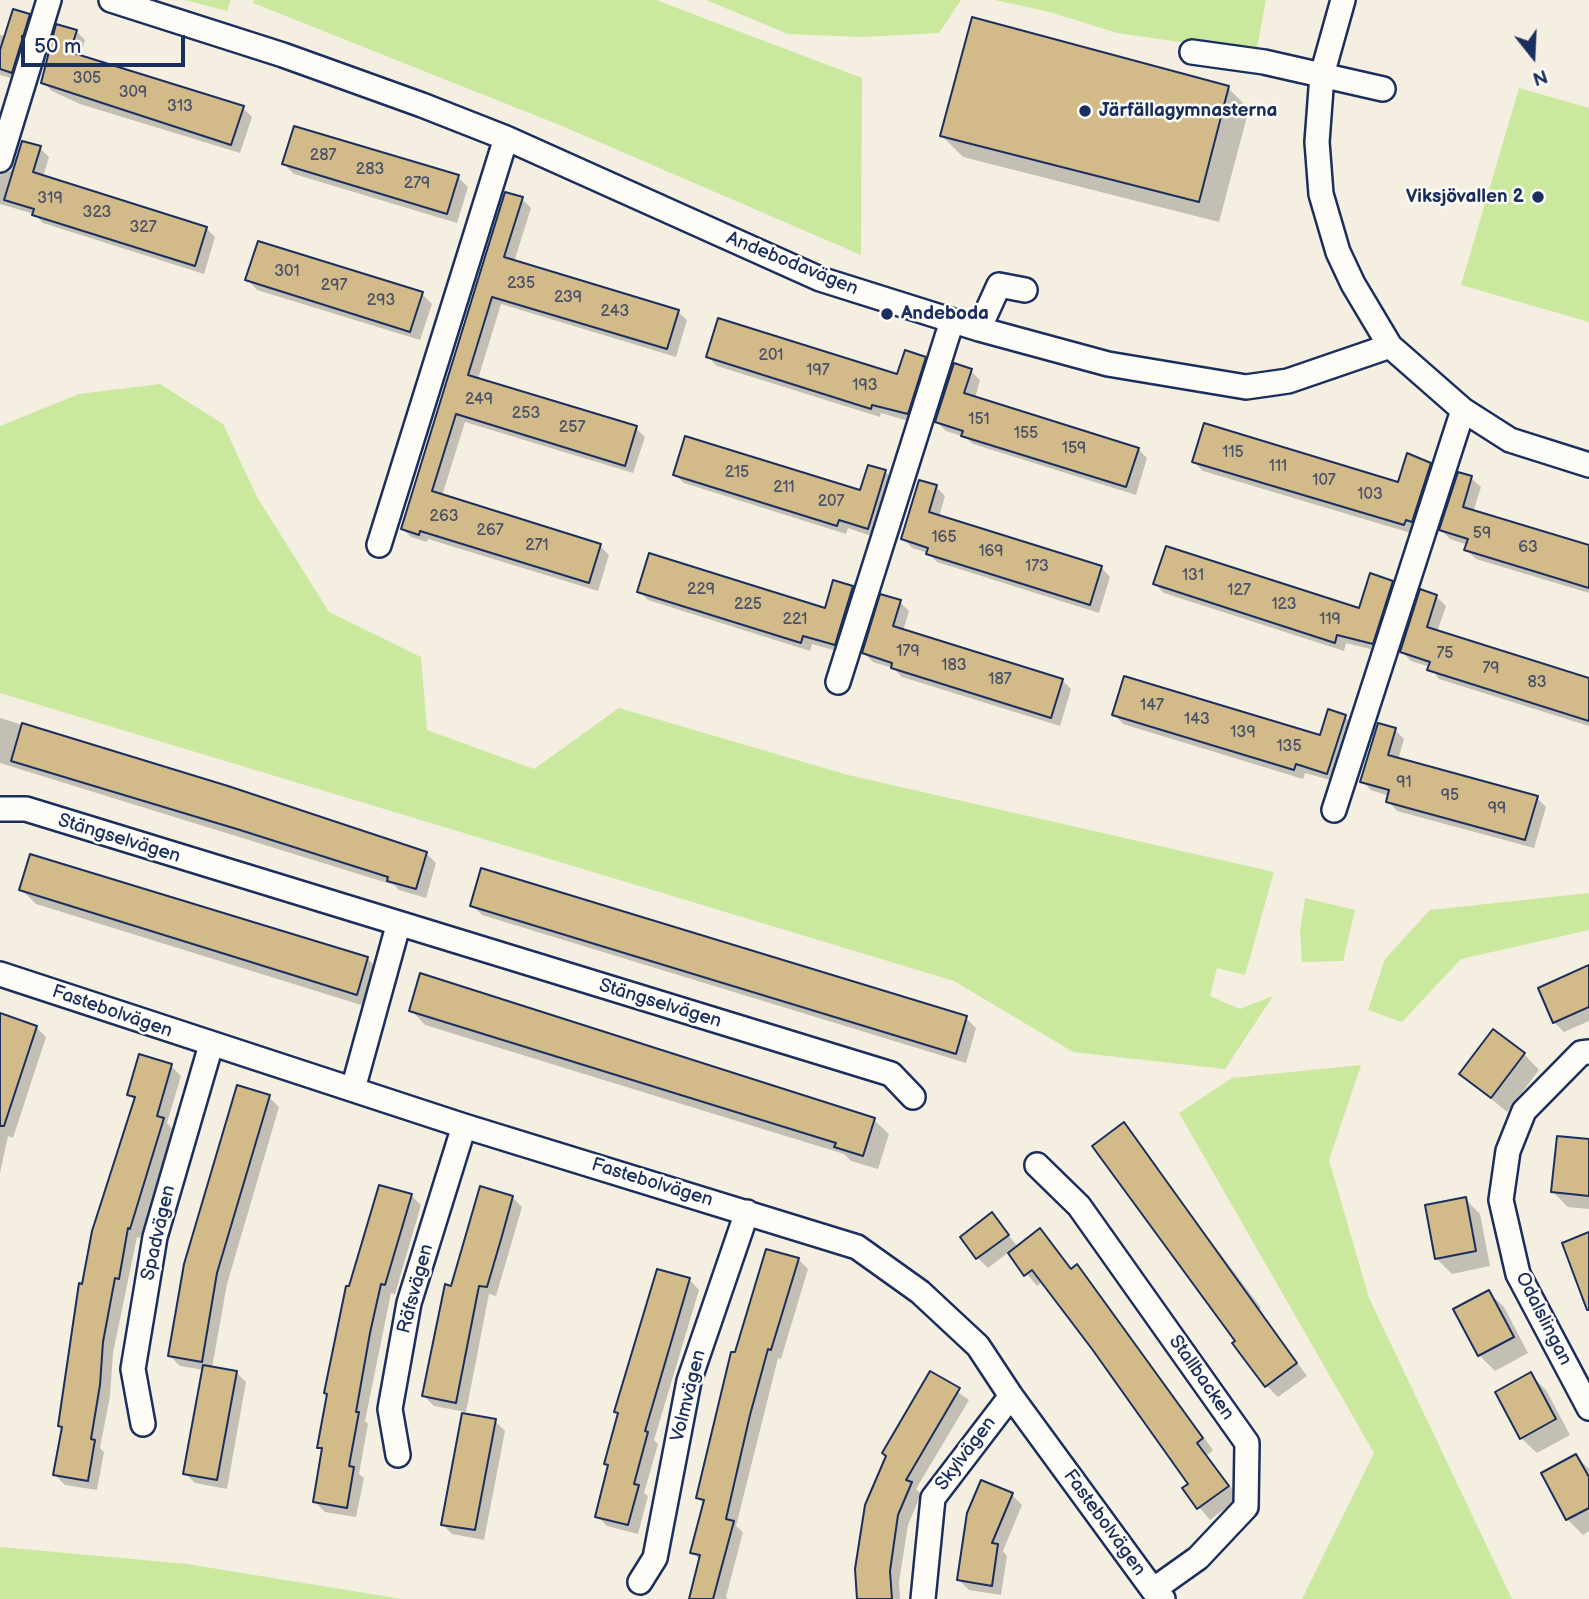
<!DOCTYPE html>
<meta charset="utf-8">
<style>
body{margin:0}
#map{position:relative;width:1589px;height:1599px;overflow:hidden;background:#f4efe1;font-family:"Balsamiq Sans",sans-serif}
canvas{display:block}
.north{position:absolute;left:1498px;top:21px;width:70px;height:70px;-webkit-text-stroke:5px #fdfcf7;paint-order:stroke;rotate:162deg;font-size:19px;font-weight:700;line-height:28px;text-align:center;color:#1b2f5e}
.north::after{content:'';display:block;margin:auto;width:24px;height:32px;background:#1b2f5e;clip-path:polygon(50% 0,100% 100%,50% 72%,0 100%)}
.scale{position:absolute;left:21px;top:35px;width:164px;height:32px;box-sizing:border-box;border:4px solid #1b2f5e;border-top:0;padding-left:9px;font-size:21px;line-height:24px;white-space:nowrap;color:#1b2f5e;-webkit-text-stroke:5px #fdfcf7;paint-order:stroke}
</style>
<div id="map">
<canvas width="1589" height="1599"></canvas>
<div class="north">N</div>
<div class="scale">50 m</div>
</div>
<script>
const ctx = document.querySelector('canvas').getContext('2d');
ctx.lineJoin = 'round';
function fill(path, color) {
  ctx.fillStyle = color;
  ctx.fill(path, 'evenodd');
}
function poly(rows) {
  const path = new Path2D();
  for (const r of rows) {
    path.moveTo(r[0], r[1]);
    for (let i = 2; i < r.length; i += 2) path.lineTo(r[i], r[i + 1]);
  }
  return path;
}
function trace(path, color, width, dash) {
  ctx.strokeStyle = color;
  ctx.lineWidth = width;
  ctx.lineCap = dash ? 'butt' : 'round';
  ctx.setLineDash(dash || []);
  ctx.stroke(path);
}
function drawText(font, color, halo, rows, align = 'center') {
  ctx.font = font + ' "Balsamiq Sans",sans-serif';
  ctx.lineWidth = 5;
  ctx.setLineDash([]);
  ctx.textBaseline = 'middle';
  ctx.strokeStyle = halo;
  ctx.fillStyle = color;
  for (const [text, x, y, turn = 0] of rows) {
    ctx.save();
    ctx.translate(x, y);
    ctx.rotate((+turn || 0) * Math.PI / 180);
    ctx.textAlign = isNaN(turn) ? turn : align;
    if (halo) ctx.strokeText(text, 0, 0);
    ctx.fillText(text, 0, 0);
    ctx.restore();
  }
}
const green = poly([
 [185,0,231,0,227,11],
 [254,0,656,0,862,78,861,255,562,126,253,3],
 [706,0,961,0,939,33,862,37,788,34],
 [995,0,1266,0,1256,53,1117,33,1050,12],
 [1519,88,1589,108,1589,322,1461,285],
 [160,384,223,424,257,497,329,612,421,657,427,730,534,769,619,708,848,775,1274,872,1245,975,1217,968,1210,996,1240,1009,1273,996,1225,1069,1073,1052,954,981,0,693,0,426,79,394],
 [1589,893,1589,930,1461,959,1402,1022,1368,1010,1385,959,1430,910],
 [1305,898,1355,910,1343,961,1302,962,1300,931],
 [1361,1065,1329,1160,1369,1298,1512,1599,1302,1599,1374,1453,1179,1113,1232,1078],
 [0,1547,187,1564,402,1599,0,1599]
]);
const shadow = poly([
 [29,15,38,25,21,81,0,75,0,35,6,36],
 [76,31,85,40,80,57,243,108,252,117,240,153,80,104,52,91,43,82],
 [1228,88,1249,109,1219,222,963,157,942,136],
 [22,142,40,148,49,157,43,177,206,228,215,237,204,274,43,223,34,214,0,204,0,174,11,171],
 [284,164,458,177,468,187,457,223,294,174],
 [522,199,531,208,514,262,678,312,687,320,676,357,501,304,478,379,636,428,645,437,633,473,465,422,442,496,600,546,609,555,598,591,428,539,427,542,411,537,402,528],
 [247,279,422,294,432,304,420,340,257,290],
 [708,357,899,376,925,358,934,367,915,423,881,413,880,417,717,366],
 [971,371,980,380,975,398,1138,449,1147,458,1136,495,973,444,965,437,946,431,937,422],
 [1194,462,1399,484,1430,465,1439,474,1414,534,1203,471],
 [885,472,895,481,877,538,848,528,846,534,684,483,675,474,862,492],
 [1471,478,1481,487,1473,512,1589,547,1589,593,1476,559,1466,549,1468,545,1450,539,1441,530],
 [936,487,945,496,939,517,1101,567,1110,577,1099,613,937,562,928,553,912,548,903,538],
 [1392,582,1401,592,1382,652,1346,643,1344,651,1164,593,1155,584,1360,610],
 [834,583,853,588,862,597,844,653,812,644,810,651,648,600,639,591,826,610],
 [1436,596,1446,606,1437,632,1589,680,1589,726,1439,679,1430,667,1411,661,1402,652],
 [900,602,909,611,903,631,1062,680,1071,689,1060,726,902,677,893,668,873,662,864,653],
 [1114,714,1321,737,1345,717,1354,726,1337,782,1305,773,1303,779,1123,724],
 [0,718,228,787,426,853,436,863,426,898,399,890,394,885,0,763],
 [1395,730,1404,739,1398,760,1537,798,1546,807,1534,848,1397,811,1388,801,1389,796,1371,790,1362,781],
 [21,889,367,958,382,973,371,1008,36,904],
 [472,905,966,1018,976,1028,966,1063,482,915],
 [1589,969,1589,1021,1564,1032,1554,1022],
 [411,1010,874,1120,889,1134,878,1169,851,1161,844,1154,425,1025],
 [0,1016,36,1027,46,1037,13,1138,8,1136,0,1173],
 [1524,1054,1539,1070,1507,1112,1461,1074],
 [171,1066,181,1076,167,1123,173,1130,140,1238,137,1237,113,1353,110,1396,100,1448,104,1452,97,1490,65,1485,55,1475,64,1429,60,1425,84,1286,135,1101,129,1094],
 [269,1097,279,1107,227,1284,212,1368,236,1372,246,1382,227,1489,195,1483,185,1473,204,1370,180,1366,170,1356],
 [1124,1125,1261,1308,1258,1310,1307,1376,1278,1397,1267,1386,1238,1341],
 [1589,1141,1589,1209,1568,1207,1553,1192],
 [411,1195,421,1205,395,1294,391,1293,365,1421,368,1424,359,1474,364,1478,356,1517,325,1512,315,1502,324,1451,319,1447,350,1288],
 [512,1197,522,1207,496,1296,489,1294,466,1412,434,1406,424,1396,453,1288],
 [1465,1199,1480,1214,1490,1266,1452,1274,1436,1258],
 [992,1215,1018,1247,1040,1231,1072,1270,1077,1266,1088,1278,1213,1450,1207,1455,1239,1498,1210,1520,1184,1489,1190,1484,1043,1281,1037,1286,1009,1252,988,1268,978,1258,962,1237],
 [798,1259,808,1269,781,1359,778,1358,736,1526,743,1532,726,1597,728,1599,690,1599,701,1561,692,1552,705,1504,698,1498,736,1354],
 [689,1279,699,1290,654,1440,658,1444,644,1493,648,1496,638,1534,607,1526,597,1516,610,1467,606,1463,619,1414,616,1411],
 [1488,1292,1504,1307,1528,1353,1495,1371,1479,1355],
 [931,1373,969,1400,916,1489,921,1494,908,1525,899,1582,900,1599,859,1599],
 [1530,1374,1546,1390,1570,1435,1537,1453,1521,1438],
 [495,1421,505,1431,484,1540,452,1534,442,1524],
 [1576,1456,1589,1469,1589,1531,1583,1535,1567,1519],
 [1012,1495,1022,1505,1003,1551,1007,1556,1001,1595,969,1590,959,1580]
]);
const building = poly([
 [13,9,30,14,12,73,0,69,0,50,13,9],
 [972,17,1229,86,1199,202,940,136,972,17],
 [56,24,77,30,70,52,244,106,231,145,41,83,56,24],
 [294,126,459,175,447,214,282,164,294,126],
 [22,141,41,146,33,172,207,227,195,266,32,215,34,209,4,200,22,141],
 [505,192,523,197,504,257,679,310,667,349,492,297,468,375,637,426,625,466,456,414,432,491,601,544,589,583,420,531,419,535,401,529,505,192],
 [258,241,423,292,410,332,245,280,258,241],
 [718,318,897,374,905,350,926,357,908,414,872,405,871,409,706,357,718,318],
 [954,363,972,369,964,393,1139,448,1126,487,961,436,963,431,935,422,954,363],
 [1204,423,1398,482,1407,453,1431,463,1412,522,1406,520,1404,525,1192,462,1204,423],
 [685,436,860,490,868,465,886,470,868,529,839,520,837,526,673,475,685,436],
 [1458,472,1472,476,1463,507,1589,545,1589,588,1464,550,1468,539,1439,530,1458,472],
 [919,480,937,485,929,512,1102,566,1090,605,926,554,928,548,901,539,919,480],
 [1166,546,1359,608,1370,573,1393,581,1373,644,1337,635,1335,643,1153,584,1166,546],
 [649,553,825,608,833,580,853,586,835,645,803,636,801,643,637,592,649,553],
 [1420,589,1437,595,1427,627,1589,678,1589,721,1427,670,1430,662,1400,652,1420,589],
 [880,594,901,600,893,626,1063,679,1051,718,891,668,892,663,862,653,880,594],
 [1124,676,1320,735,1328,709,1346,715,1327,774,1296,764,1294,770,1112,715,1124,676],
 [22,723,228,786,427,852,416,889,387,881,388,877,240,830,11,761,22,723],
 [1378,723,1396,728,1388,755,1538,796,1525,840,1386,802,1389,790,1360,782,1378,723],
 [30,854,368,957,357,995,19,890,30,854],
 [481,868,967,1016,956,1054,470,906,481,868],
 [1589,965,1589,1007,1553,1023,1538,988,1589,965],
 [420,973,875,1118,863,1156,834,1147,836,1143,409,1011,420,973],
 [0,1013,37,1026,4,1126,0,1126,0,1013],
 [1493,1029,1525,1053,1491,1098,1459,1074,1493,1029],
 [139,1054,172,1064,157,1116,164,1118,130,1229,128,1228,119,1279,115,1278,103,1342,100,1385,91,1439,95,1440,88,1481,53,1475,62,1427,58,1426,79,1283,82,1284,92,1231,135,1097,127,1095,139,1054],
 [237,1085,270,1095,217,1273,202,1362,168,1356,184,1264,237,1085],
 [1124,1122,1297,1363,1265,1387,1232,1343,1235,1341,1092,1146,1124,1122],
 [1557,1136,1589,1139,1589,1196,1551,1192,1557,1136],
 [379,1185,412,1194,385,1285,381,1284,370,1333,356,1412,359,1412,349,1466,354,1467,347,1508,313,1502,322,1448,317,1448,327,1394,324,1393,346,1286,349,1286,379,1185],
 [480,1186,513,1196,502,1236,487,1287,479,1286,456,1403,422,1396,445,1284,451,1286,480,1186],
 [1466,1197,1476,1251,1435,1259,1425,1205,1466,1197],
 [992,1212,1009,1235,976,1259,960,1237,992,1212],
 [1040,1228,1071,1269,1077,1264,1203,1438,1197,1443,1229,1486,1197,1509,1182,1488,1188,1484,1092,1349,1032,1270,1024,1276,1008,1253,1040,1228],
 [1589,1232,1589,1310,1587,1310,1562,1243,1589,1232],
 [766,1249,799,1258,771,1350,768,1349,750,1415,726,1519,734,1521,713,1599,689,1599,700,1555,690,1553,704,1500,696,1498,731,1352,735,1352,766,1249],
 [657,1269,690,1278,645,1431,648,1432,634,1484,639,1485,628,1525,595,1517,608,1465,604,1464,618,1413,614,1412,657,1269],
 [1489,1290,1514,1337,1478,1356,1453,1309,1489,1290],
 [203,1365,237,1371,217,1480,183,1474,203,1365],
 [930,1371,960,1388,906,1480,912,1482,898,1515,890,1571,892,1599,857,1599,855,1569,865,1505,886,1456,882,1453,930,1371],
 [1531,1372,1556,1419,1520,1439,1495,1392,1531,1372],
 [462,1413,496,1419,475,1530,441,1525,462,1413],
 [1576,1454,1589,1477,1589,1508,1566,1520,1541,1473,1576,1454],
 [981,1480,1013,1493,992,1543,998,1544,992,1586,957,1580,967,1513,981,1480]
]);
const minor = poly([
 [111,0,283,55,422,105,506,138,820,279,979,329,1108,364,1246,387,1288,381,1390,346],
 [1343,0,1322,75,1317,142,1321,194,1338,252,1353,284,1390,346,1463,410,1510,440,1589,465],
 [1192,52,1264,62,1383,89],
 [0,160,49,0],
 [979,329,999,285,1025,290],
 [379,545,506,138],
 [838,682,952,321],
 [0,809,26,809,891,1074,913,1097],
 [1334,810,1463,410],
 [0,974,464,1126,857,1247,920,1292,978,1346,1011,1396,1153,1590,1163,1599],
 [1589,1052,1581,1053,1524,1111,1508,1151,1501,1200,1518,1274,1589,1408],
 [353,1089,398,926],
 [1037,1165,1079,1206,1247,1443,1246,1507,1198,1558,1153,1590],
 [143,1424,133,1369,155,1237,211,1045],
 [398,1455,390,1409,409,1303,464,1126],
 [640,1582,655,1558,689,1381,747,1212],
 [923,1599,933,1498,1011,1396]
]);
const markers = [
 [1085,111,7,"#1b2f5e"],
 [1538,197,7,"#1b2f5e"],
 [887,314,7,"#1b2f5e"]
];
const numberNames = [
 ["305",87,79],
 ["309",133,93],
 ["313",180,107],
 ["287",323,156],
 ["283",370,170],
 ["279",417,184],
 ["319",50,199],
 ["323",97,213],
 ["327",143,228],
 ["301",287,272],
 ["235",521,284],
 ["297",334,286],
 ["239",568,298],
 ["293",381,301],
 ["243",615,312],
 ["201",771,356],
 ["197",818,371],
 ["193",865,386],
 ["249",479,400],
 ["253",526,414],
 ["151",979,420],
 ["257",572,428],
 ["155",1026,434],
 ["159",1074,449],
 ["115",1233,453],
 ["111",1278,467],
 ["215",737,473],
 ["107",1324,481],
 ["211",784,488],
 ["103",1370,495],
 ["207",831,502],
 ["263",444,517],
 ["267",490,531],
 ["59",1482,534],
 ["165",944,538],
 ["271",537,546],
 ["63",1528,548],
 ["169",991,552],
 ["173",1037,567],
 ["131",1193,576],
 ["229",701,590],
 ["127",1239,591],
 ["225",748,605],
 ["123",1284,605],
 ["221",795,620],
 ["119",1330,620],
 ["179",908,652],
 ["75",1445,654],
 ["183",954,666],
 ["79",1491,669],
 ["187",1000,680],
 ["83",1537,683],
 ["147",1152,706],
 ["143",1197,720],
 ["139",1243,733],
 ["135",1289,747],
 ["91",1404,783],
 ["95",1450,796],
 ["99",1497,809]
];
const poiNames = [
 ["Järfällagymnasterna",1099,111],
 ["Viksjövallen 2",1524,197,"right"],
 ["Andeboda",901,314]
];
const streetNames = [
 ["Andebodavägen",792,264,22],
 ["Stängselvägen",119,839,17],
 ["Stängselvägen",660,1004,17],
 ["Fastebolvägen",112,1012,19],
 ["Fastebolvägen",652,1183,17],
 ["Spadvägen",159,1233,-77],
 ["Räfsvägen",416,1289,-75],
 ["Odalslingan",1543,1319,63],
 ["Stallbacken",1201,1378,55],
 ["Volmvägen",689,1396,-76],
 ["Skylvägen",966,1454,-53],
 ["Fastebolvägen",1104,1523,54]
];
fill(green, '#cbe89f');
fill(shadow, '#0003');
fill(building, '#d2ba89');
trace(building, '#1b2f5e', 2);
trace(minor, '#1b2f5e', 28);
trace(minor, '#fdfcf7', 23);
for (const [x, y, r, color] of markers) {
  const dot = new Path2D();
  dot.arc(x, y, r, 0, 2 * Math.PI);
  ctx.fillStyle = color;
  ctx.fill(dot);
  trace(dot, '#fdfcf7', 2.5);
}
drawText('16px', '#495269', null, numberNames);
drawText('bold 19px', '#1b2f5e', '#fdfcf7', poiNames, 'left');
drawText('19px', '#1b2f5e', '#fdfcf7', streetNames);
</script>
